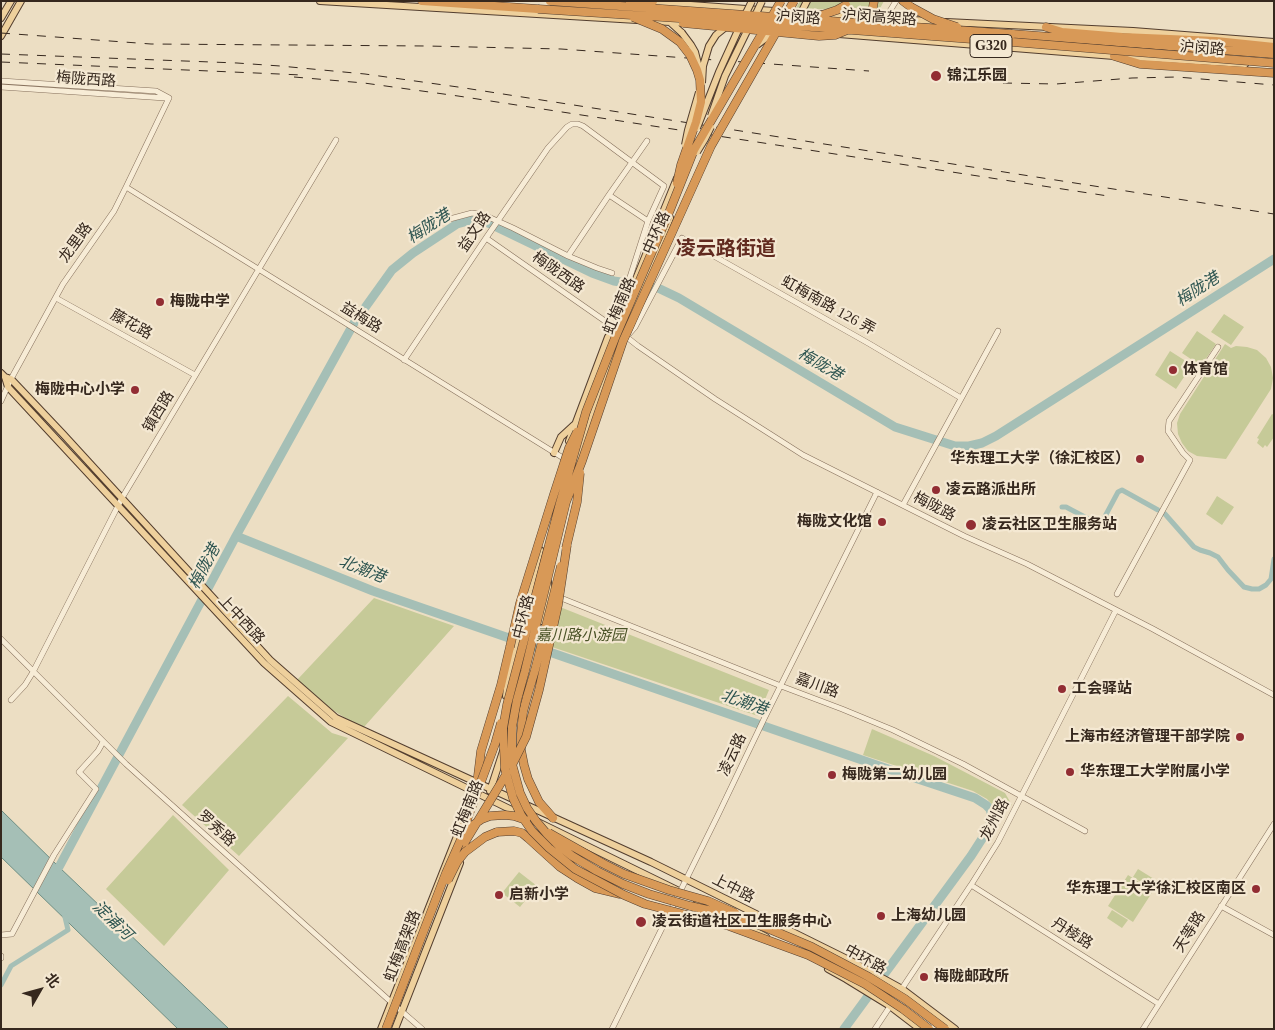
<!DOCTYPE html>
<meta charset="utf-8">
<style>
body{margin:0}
#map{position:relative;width:1275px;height:1030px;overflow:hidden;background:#ecdec3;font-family:"Times New Roman","Noto Sans SC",serif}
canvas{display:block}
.frame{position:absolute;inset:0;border:2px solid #36281e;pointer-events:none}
.north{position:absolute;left:15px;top:965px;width:50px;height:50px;-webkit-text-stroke:4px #f4e8d2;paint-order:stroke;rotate:52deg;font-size:14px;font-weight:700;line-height:20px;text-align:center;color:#36281e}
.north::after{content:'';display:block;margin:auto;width:18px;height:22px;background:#36281e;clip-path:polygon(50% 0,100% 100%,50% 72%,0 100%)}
</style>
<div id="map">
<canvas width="1275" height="1030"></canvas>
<div class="frame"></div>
<div class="north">北</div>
</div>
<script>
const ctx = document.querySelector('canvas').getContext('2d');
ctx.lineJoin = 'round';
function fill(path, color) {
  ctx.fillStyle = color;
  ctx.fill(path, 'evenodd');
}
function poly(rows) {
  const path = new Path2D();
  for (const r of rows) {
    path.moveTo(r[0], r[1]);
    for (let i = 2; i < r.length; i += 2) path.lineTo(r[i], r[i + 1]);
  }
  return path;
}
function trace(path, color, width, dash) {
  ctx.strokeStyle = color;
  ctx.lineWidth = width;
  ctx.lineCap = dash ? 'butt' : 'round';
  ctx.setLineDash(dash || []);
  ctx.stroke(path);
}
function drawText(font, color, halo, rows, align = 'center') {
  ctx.font = font + ' "Times New Roman","Noto Sans SC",serif';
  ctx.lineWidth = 4.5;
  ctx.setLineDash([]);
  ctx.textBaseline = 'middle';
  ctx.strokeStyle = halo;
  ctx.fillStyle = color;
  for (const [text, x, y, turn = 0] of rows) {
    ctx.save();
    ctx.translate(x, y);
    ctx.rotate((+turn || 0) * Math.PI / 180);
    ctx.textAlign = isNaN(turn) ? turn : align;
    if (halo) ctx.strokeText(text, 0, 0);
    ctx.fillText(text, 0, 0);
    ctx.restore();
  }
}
const green = poly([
 [800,1,884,1,878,12,796,8],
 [1224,314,1244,327,1231,345,1211,332],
 [1197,331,1216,344,1201,366,1182,353],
 [1225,344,1231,348,1236,346,1247,347,1257,350,1266,358,1271,367,1273,378,1271,389,1226,459,1197,456,1188,451,1182,443,1178,434,1177,423,1180,414],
 [1170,351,1192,365,1176,389,1155,375],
 [1272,414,1274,415,1274,437,1267,447,1265,445,1263,448,1257,443,1259,439,1257,438],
 [1217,496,1234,507,1222,525,1206,514],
 [374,598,454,626,364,727,350,721,328,707,297,680],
 [560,607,769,690,758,716,552,647],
 [288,696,332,733,348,738,239,856,182,805],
 [872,729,934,756,1005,793,1012,805,998,811,987,799,973,791,863,755],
 [173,815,229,870,164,946,106,889],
 [1138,869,1154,879,1149,887,1133,877],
 [519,872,537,886,520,907,502,893],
 [1128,875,1153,891,1133,922,1108,906],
 [1112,910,1128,920,1122,928,1107,918]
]);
const water = poly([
 [1,810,59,867,229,1029,178,1029,1,857,1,810]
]);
const canal = poly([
 [1062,507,1066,507,1100,525,1102,522,1118,492,1122,490,1158,510],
 [1165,514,1194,547,1200,550,1210,553,1218,557,1228,570,1244,587,1252,589,1259,589,1266,585,1271,579,1274,559],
 [1,985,11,966,68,930,64,913]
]);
const river = poly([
 [236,536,373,591,888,769,975,798,986,805,990,809,992,816,989,828,971,856,844,1029],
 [59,867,236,536,354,323,392,270,413,253,457,224,472,220,484,221,592,273,614,281,658,288,679,298,895,427,955,446,969,446,982,443,996,436,1274,259]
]);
const minor = poly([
 [885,19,896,1],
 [1,81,156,91,169,98],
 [1,87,165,98],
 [126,187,568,461],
 [609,195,648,221],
 [431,218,446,220,472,213,484,215,513,228,568,256,597,268,612,273],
 [568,256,609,195,647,141],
 [56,298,195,375],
 [624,335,638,346,715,399,803,455,964,536,1027,564,1153,629,1274,695],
 [628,335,635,327,682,238,868,343,961,398],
 [404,360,486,238,548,148,567,127,572,124,578,124,583,126,664,186,648,221,630,277,624,291,615,328,486,238],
 [1,401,11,379,63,284,114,211,126,187,169,98],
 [903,505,998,331],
 [1117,594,1190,460,1183,453,1168,431,1169,421,1218,347],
 [556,596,781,686,842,709,893,730,963,764,1085,831],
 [1,639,126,764,391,1002,422,1029],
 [11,700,25,685,33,672,122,498,336,140],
 [971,885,1159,1004],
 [1221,906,1274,935],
 [1,935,12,934,54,855,96,789,79,772,98,751,103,742],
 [1,956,1,958],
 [612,1029,717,817,764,719,877,492],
 [875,1029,971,885,998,842,1116,610],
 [1143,1029,1274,824]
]);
const major = poly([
 [320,1,687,23],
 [649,2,885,19,936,21],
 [800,15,807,1],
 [1,18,11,1],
 [670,22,682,33],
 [946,22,1133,31,1274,42],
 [839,34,1114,56,1245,64],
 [1,36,21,1],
 [632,289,677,178],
 [625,327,670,218],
 [1,373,5,377,8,387,264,663,331,722,522,815],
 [5,377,11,379,63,434,270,660,336,718,515,800],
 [569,441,608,337,615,328,618,322],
 [554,453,561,437,574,425],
 [573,478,601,388,621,336],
 [541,621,549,594,548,582],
 [506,696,509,672,540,550],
 [490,791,510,730],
 [524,804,651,862,851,961,902,989,955,1029],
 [538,822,677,890],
 [697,900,717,911],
 [730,918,766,937],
 [828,969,846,979,890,1006,920,1029],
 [381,1029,463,821],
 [395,1029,460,863]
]);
const highway = poly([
 [422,1,538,9],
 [903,1,911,7],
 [1046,27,1062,32,1122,37,1216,41,1274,47],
 [1012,34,1274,54],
 [1114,56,1140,64,1274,73],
 [527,697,523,712,521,734,521,750,524,765,528,779,539,802,553,818],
 [477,784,481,751,501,685,510,647],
 [497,832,514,831,522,833,528,838,560,867,577,878,595,888,620,894],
 [456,861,465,842]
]);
const rail = poly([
 [1,33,151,44,427,46,561,49,869,71],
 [1,54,237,63,280,66,365,74,458,87,1274,214],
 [1,62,302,75],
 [294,77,364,83,458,96,1108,196],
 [1003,83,1056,84,1132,78,1177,77,1274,85]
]);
const majorBridge = poly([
 [744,17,752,1],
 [754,18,762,1],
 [682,33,691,45,695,52,700,72],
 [757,45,775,31],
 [702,83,703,66,709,46,716,35,727,26],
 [711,116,725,76,749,27],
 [697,128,719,72,740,26],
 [685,145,688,130,699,92],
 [697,152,705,139,711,127]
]);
const highwayBridge = poly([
 [550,1,1012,34],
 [781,1,694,150,670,210,615,338,586,412,560,503,507,705,503,728,505,769,513,798,521,815,532,831,549,848,575,869,624,895,645,904,729,926,808,955,865,984,903,1009,929,1029],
 [794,1,711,146,623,341,582,461,566,502,525,671,517,700,512,727,512,764,520,793,527,808,536,821,547,834,559,846,572,856,597,871,623,884,649,894,690,906,734,916,767,928,812,947,869,977,905,999,945,1029],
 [630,3,653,1],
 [911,7,933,19,957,27],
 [538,9,772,24,1012,42,1274,63],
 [633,17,662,29,680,42,690,55,697,70,700,80,701,102,696,122,681,165,677,183],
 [816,17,837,10,846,5],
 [683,23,819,36,835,35,847,30],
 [859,23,868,18,873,7,874,1],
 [566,548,577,502,580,473],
 [510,647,520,603,554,494,569,448,577,432],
 [527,697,535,670,561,566],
 [513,763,526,737,539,690,558,605,567,545],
 [462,833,495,744,501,723],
 [549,833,604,864,624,874,669,890,708,901,735,913],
 [465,842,507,773],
 [448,880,457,862,465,852,485,837,497,832],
 [386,1029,446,873,462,837,473,825,482,819,490,816,505,815,514,816,526,820]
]);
const markers = [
 [936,76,6,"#922d33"],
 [160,302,5,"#922d33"],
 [1173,370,5,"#922d33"],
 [135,390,5,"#922d33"],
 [1140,459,5,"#922d33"],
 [936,490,5,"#922d33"],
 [882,522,5,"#922d33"],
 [971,525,6,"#922d33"],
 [1062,689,5,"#922d33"],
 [1240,737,5,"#922d33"],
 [1070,772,5,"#922d33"],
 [832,775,5,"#922d33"],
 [1256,889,5,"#922d33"],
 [499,895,5,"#922d33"],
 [881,916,5,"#922d33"],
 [641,922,6,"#922d33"],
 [924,977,5,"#922d33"]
];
const shields = [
 [991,46,42]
];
const shieldNames = [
 ["G320",991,46]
];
const streetNames = [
 ["沪闵路",798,18,4],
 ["沪闵高架路",879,18,4],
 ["沪闵路",1202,49,4],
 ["梅陇西路",86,80,4],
 ["益文路",475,232,-56],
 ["中环路",657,233,-66],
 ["龙里路",76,243,-54],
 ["梅陇西路",558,273,35],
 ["虹梅南路",620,306,-67],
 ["虹梅南路 126 弄",828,306,29],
 ["益梅路",361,318,32],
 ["藤花路",131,325,29],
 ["镇西路",159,412,-59],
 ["梅陇路",934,507,27],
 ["中环路",524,617,-76],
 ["上中西路",241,620,47],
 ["嘉川路",817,686,20],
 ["凌云路",733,755,-65],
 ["虹梅南路",468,809,-68],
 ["龙州路",995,820,-62],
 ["罗秀路",216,829,42],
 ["上中路",733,889,27],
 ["天等路",1190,932,-58],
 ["丹棱路",1072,934,32],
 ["虹梅高架路",403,946,-69],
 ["中环路",865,960,29]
];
const poiNames = [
 ["锦江乐园",947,76],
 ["梅陇中学",170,302],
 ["体育馆",1183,370],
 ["梅陇中心小学",125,390,"right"],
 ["华东理工大学（徐汇校区）",1130,459,"right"],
 ["凌云路派出所",946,490],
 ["梅陇文化馆",872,522,"right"],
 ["凌云社区卫生服务站",982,525],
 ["工会驿站",1072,689],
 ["上海市经济管理干部学院",1230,737,"right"],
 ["华东理工大学附属小学",1080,772],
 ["梅陇第二幼儿园",842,775],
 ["华东理工大学徐汇校区南区",1246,889,"right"],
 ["启新小学",509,895],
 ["上海幼儿园",891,916],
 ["凌云街道社区卫生服务中心",652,922],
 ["梅陇邮政所",934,977]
];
const parkNames = [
 ["嘉川路小游园",581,636]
];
const waterNames = [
 ["梅陇港",429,227,-33],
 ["梅陇港",1198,290,-33],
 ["梅陇港",820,365,30],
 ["梅陇港",205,567,-62],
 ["北潮港",362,570,21],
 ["北潮港",744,703,19],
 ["淀浦河",112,921,44]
];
const districtNames = [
 ["凌云路街道",726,250]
];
fill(green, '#c6ca98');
fill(water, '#a5bfb6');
trace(water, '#6c8d83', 1);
trace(canal, '#a5bfb6', 5);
trace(river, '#a5bfb6', 9);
trace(minor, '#856f5b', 6);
trace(major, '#533e2f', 8);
trace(highway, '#533e2f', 9);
trace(minor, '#f7ecd6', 5);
trace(major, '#eed09c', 6);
trace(highway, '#d89957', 8);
trace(rail, '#36281e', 1, [9, 9]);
trace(majorBridge, '#533e2f', 8, []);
trace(highwayBridge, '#533e2f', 9, []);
trace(majorBridge, '#eed09c', 6);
trace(highwayBridge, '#d89957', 8);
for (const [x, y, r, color] of markers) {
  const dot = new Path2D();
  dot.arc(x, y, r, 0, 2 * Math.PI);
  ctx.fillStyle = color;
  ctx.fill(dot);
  trace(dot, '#f4e8d2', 2);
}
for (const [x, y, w] of shields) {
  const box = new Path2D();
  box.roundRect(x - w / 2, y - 11.5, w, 23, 4);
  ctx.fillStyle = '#f4e8d2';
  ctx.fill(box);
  trace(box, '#36281e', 1);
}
drawText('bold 14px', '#36281e', null, shieldNames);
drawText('15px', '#36281e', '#f4e8d2', streetNames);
drawText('bold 15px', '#36281e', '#f4e8d2', poiNames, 'left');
drawText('italic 15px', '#495226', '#f4e8d2', parkNames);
drawText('italic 16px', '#2e5551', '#f4e8d2', waterNames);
drawText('bold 20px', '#612a1f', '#f4e8d2', districtNames);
</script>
